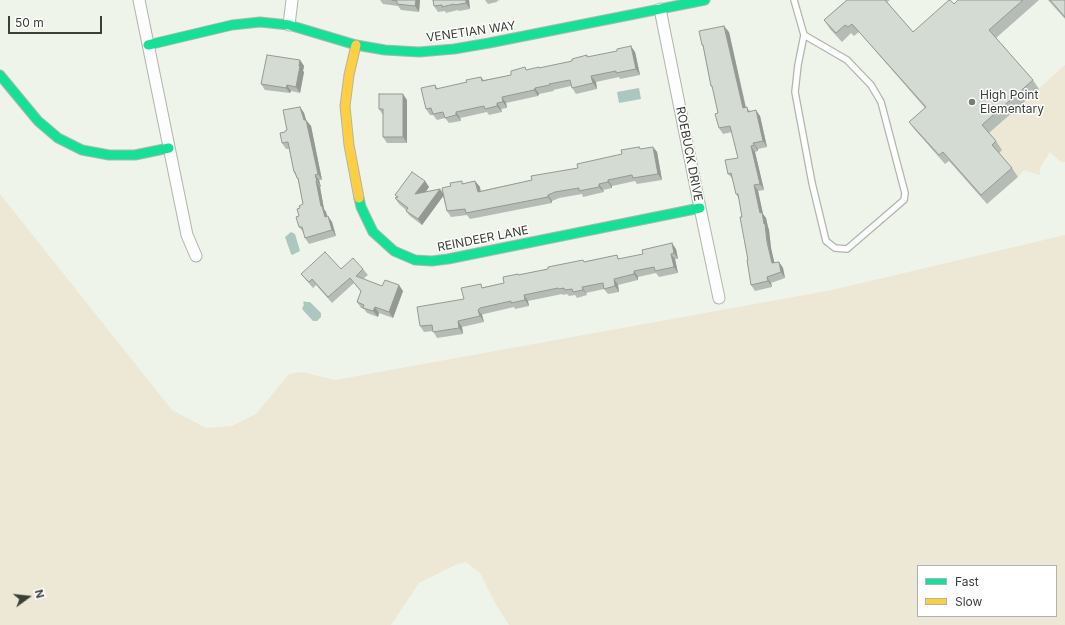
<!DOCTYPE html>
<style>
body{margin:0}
#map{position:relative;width:1065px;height:625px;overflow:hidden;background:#eef4e9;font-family:Inter,sans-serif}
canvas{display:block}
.legend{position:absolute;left:917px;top:565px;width:140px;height:52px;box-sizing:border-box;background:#fff;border:1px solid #b0b2af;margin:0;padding:5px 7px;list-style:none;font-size:12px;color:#3a3f37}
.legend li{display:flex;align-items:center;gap:8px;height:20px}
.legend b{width:20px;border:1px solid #b0b2af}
.north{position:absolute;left:8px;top:577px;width:40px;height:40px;-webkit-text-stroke:3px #fff;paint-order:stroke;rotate:75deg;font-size:11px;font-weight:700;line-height:16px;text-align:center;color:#3a3f37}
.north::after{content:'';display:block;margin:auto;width:14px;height:18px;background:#3a3f37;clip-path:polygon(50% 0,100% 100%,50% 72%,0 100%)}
.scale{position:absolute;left:8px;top:16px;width:94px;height:18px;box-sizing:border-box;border:2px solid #3a3f37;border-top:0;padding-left:5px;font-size:12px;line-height:14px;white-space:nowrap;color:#3a3f37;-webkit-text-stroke:3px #fff;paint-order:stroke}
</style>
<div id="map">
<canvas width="1065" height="625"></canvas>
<ul class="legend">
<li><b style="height:5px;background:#16e098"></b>Fast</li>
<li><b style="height:5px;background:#ffcf43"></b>Slow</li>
</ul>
<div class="north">N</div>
<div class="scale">50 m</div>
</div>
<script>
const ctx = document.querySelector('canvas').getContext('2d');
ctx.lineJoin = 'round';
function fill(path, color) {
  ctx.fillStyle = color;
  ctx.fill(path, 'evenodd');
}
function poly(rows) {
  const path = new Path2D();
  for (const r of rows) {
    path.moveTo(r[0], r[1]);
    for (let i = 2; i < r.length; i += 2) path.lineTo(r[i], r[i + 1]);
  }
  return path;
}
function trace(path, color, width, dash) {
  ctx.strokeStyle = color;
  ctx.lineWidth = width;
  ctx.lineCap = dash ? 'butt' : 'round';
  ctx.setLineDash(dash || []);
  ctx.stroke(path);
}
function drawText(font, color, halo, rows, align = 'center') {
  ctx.font = font + ' Inter,sans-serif';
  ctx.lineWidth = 3;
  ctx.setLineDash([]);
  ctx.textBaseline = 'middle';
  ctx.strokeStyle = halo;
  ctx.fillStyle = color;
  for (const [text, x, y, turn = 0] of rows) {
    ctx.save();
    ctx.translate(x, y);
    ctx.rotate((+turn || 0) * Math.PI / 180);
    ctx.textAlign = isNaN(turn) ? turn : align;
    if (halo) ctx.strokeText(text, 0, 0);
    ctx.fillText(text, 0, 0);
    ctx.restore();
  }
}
const green = poly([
 [1065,65,1065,162,1061,162,1050,152,1040,168,1040,175,1024,170,1018,177,998,154,988,134],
 [0,194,172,410,206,428,232,426,256,414,289,374,302,372,335,380,832,290,1065,235,1065,625,509,625,495,603,480,573,466,562,455,565,419,583,391,625,0,625],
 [918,566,1056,566,1056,616,918,616]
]);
const water = poly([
 [639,88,641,99,619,103,617,92],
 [291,232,295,234,300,251,292,255,291,254,285,237],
 [304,301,306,302,310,302,321,313,321,317,317,321,313,321,302,309,304,304,303,303]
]);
const lane = poly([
 [794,0,804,35,798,65,795,92,812,183,826,241,835,248,847,249,904,200,905,193,881,102,871,85,847,60,804,35]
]);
const street = poly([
 [139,0,187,235,196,256],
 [660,9,700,208,719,298],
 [289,25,292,0]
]);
const fast = poly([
 [148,45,232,25,260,22,289,25,356,45,385,50,419,52,454,49,489,43,705,0],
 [0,75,38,121,58,138,82,150,109,155,135,155,169,148],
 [359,198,361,207,373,232,394,251,415,260,432,261,448,259,700,208]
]);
const slow = poly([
 [356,45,349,75,345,106,349,145,359,198]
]);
const wall = poly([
 [380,0,420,0,419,12,401,10,398,6,383,4],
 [433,0,469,0,470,9,459,11,458,10,446,13,445,11,438,12,434,6],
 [485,0,500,0,497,1,497,2,488,4],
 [847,0,890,0,887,2,913,32,954,4,958,0,1039,0,996,38,1033,80,1039,89,989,133,996,141,1002,150,999,153,1012,168,1018,177,987,204,949,161,945,164,915,130,909,122,925,108,859,32,854,36,851,33,842,42,830,29,824,20],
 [1048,0,1065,0,1065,19],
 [729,32,746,107,750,111,760,116,767,147,758,149,758,151,755,152,764,190,758,191,763,214,766,218,768,227,769,230,771,248,774,263,779,262,783,268,785,278,771,283,772,287,755,291,751,285,748,260,742,217,739,199,736,194,733,179,728,174,738,158,732,132,723,134,719,128,718,113,713,89,711,86,703,47,702,45],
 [635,52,640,75,620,79,619,77,596,82,597,89,576,94,571,86,553,90,554,91,539,94,538,96,506,103,507,108,501,109,502,112,489,115,487,112,460,118,461,121,449,123,445,118,437,120,433,115,430,115,426,109,435,85,438,89,467,82,481,77,484,80,511,75,527,70,540,68,572,61,588,57],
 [300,60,304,66,303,71,304,72,300,93,291,91,290,93,265,90,261,84],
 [407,100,407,143,387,143,383,137,383,115,379,109],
 [300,107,304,113,306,120,311,126,322,180,319,180,321,187,320,187,324,209,326,212,327,216,332,222,336,236,309,244,305,238,304,233,299,227,299,216,300,208,303,204,298,180,294,172,289,149,286,149,282,143,287,130],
 [653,147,657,152,662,180,637,184,635,181,612,186,612,188,603,190,604,192,583,197,582,194,559,198,552,201,552,203,470,219,467,215,451,217,447,211,443,196,422,225,410,216,406,211,406,210,399,204,395,198,397,197,395,195,425,181,429,187,426,192,440,189,443,193,451,186,475,181,480,187,480,191,532,180,578,168,641,149],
 [676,249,678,259,675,259,678,273,659,277,656,273,638,277,638,280,618,285,619,292,608,294,604,289,586,293,587,295,577,298,575,295,569,296,567,294,563,295,562,294,528,301,529,306,515,309,514,307,484,314,482,315,484,322,462,327,463,334,437,338,433,331,424,332,420,326,464,299,484,287,504,283,519,275,617,255,619,259],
 [341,269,363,269,368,275,363,279,382,286,403,291,393,318,379,313,378,317,367,313,364,309,361,308,357,302,361,292,354,283,332,303,316,285,313,288,306,280,301,274]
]);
const shadedWall = poly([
 [416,0,420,0,419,12,415,6],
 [466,0,469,0,470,9,466,3],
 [724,26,729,32,747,114,743,108],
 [631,46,635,52,640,75,636,69],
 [300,60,304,66,303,71,304,72,300,93,296,87],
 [591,76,596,82,597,89,593,83],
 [287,85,291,91,290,93,286,88],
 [535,88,539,94,538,96,534,90],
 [403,94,407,100,407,143,403,137],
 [502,97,506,103,507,108,503,102],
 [497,103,501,109,502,112,497,106],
 [300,107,304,113,308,126,304,120],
 [756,110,760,116,767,147,763,141],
 [456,112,460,118,461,121,456,115],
 [306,120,311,126,322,180,318,174],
 [753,143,758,149,758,151,754,145],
 [751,146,755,152,764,190,760,184],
 [653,147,657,152,662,180,658,174],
 [315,175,319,180,321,187,317,181],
 [608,180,612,186,612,188,608,182],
 [316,181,320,187,324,209,326,212,329,223,325,217,321,206],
 [425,181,429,187,419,200,415,194],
 [475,181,480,187,482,198,478,192],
 [599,184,603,190,604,192,599,187],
 [754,185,758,191,763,214,766,218,768,227,769,230,771,248,776,269,772,263,764,224,760,213],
 [440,189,444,195,422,225,418,219],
 [548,195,552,201,552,203,548,197],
 [328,216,332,222,336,236,332,230],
 [672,243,676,249,678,259,674,253],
 [671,254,675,259,678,273,674,267],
 [779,262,783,268,785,278,781,272],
 [634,271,638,277,638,280,634,274],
 [767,277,771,283,772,287,768,281],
 [614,279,618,285,619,292,615,286],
 [399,285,403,291,393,318,389,312],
 [582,287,586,293,587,295,583,290],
 [524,295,528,301,529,306,525,300],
 [375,307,379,313,378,317,373,311],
 [478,310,482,315,484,322,480,316],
 [458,321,462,327,463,334,459,328]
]);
const building = poly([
 [392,0,416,0,415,6,397,4,397,1,392,0],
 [433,0,466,0,466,3,455,5,454,4,442,7,442,5,434,6,433,0],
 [847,0,885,0,913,32,949,0,950,0,954,4,958,0,1023,0,989,30,1033,80,982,125,996,141,992,145,1012,168,981,195,943,152,939,155,909,122,926,107,852,24,848,27,845,25,836,33,824,20,847,0],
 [1050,0,1065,0,1065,17,1050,0],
 [724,26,743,108,747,107,748,112,756,110,763,141,753,143,754,145,751,146,760,184,754,185,760,213,762,212,764,224,765,224,767,242,772,263,779,262,781,272,767,277,768,281,751,285,747,260,748,260,740,217,742,217,738,194,736,194,731,173,728,174,725,160,738,158,730,126,719,128,715,114,718,113,712,86,711,86,703,45,702,45,699,31,724,26],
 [631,46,636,69,616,73,616,71,591,76,593,83,572,88,570,80,549,84,550,85,535,88,534,90,502,97,503,102,497,103,497,106,485,109,484,106,456,112,456,115,445,118,443,112,433,114,431,108,426,109,421,88,435,85,436,89,467,82,466,80,481,77,482,81,511,75,511,71,525,67,526,70,539,67,539,68,572,61,572,59,587,55,587,57,617,51,617,49,631,46],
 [267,55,300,60,299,66,300,66,296,87,287,85,286,88,261,84,267,55],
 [379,94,403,94,403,137,383,137,383,109,379,109,379,94],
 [300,107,304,120,306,120,311,142,318,174,315,175,317,181,316,181,321,206,322,206,325,217,328,216,332,230,305,238,302,227,299,227,296,217,299,216,297,209,300,208,299,206,303,204,298,178,297,178,295,172,294,172,288,142,282,143,280,133,285,132,285,131,287,130,283,110,300,107],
 [639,147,640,149,653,147,658,174,633,178,632,175,608,180,608,182,599,184,599,187,579,191,579,188,555,192,548,195,548,197,466,213,465,209,447,211,442,188,451,186,450,183,462,181,462,184,475,181,478,192,532,180,531,176,578,168,577,164,622,154,621,150,639,147],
 [412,172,425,181,415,194,440,189,418,219,406,211,408,208,395,198,398,197,395,195,412,172],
 [672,243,674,253,671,254,674,267,655,271,654,267,634,271,634,274,614,279,615,286,604,289,603,283,582,287,583,290,573,292,572,289,565,290,564,288,559,289,558,288,524,295,525,300,511,303,511,301,480,308,478,310,480,316,458,321,459,328,433,332,432,325,420,326,417,307,464,299,461,288,481,284,482,288,504,283,503,277,518,274,518,275,548,269,548,267,583,260,584,262,617,255,618,259,643,254,642,250,672,243],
 [325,252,341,269,353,258,363,269,356,276,382,286,385,280,399,285,389,312,375,307,373,311,363,308,364,305,357,302,361,291,350,278,328,297,312,279,309,282,301,274,325,252]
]);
const markers = [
 [972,102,4,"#797e75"]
];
const streetNames = [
 ["VENETIAN WAY",471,32,-8],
 ["ROEBUCK DRIVE",689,154,79],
 ["REINDEER LANE",483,239,-11]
];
const poiNames = [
 ["High Point",980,95],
 ["Elementary",980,109]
];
fill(green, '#ede8d5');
fill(water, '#acc7bf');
trace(lane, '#b0b5ad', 8);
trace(street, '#b0b5ad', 13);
trace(fast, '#b0b5ad', 11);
trace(slow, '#b0b5ad', 11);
trace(lane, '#fcfdfc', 5.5);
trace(street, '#fcfdfc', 11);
trace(fast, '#16e098', 9);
trace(slow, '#ffcf43', 9);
fill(wall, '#b5bcb5');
fill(shadedWall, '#949994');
fill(building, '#d3dbd3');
trace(building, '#949994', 1);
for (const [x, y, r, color] of markers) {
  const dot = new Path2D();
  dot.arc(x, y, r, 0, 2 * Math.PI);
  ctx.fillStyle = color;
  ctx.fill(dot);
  trace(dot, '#fff', 1.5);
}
drawText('12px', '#3a3f37', '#fff', streetNames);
drawText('12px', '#3a3f37', '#fff', poiNames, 'left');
</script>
